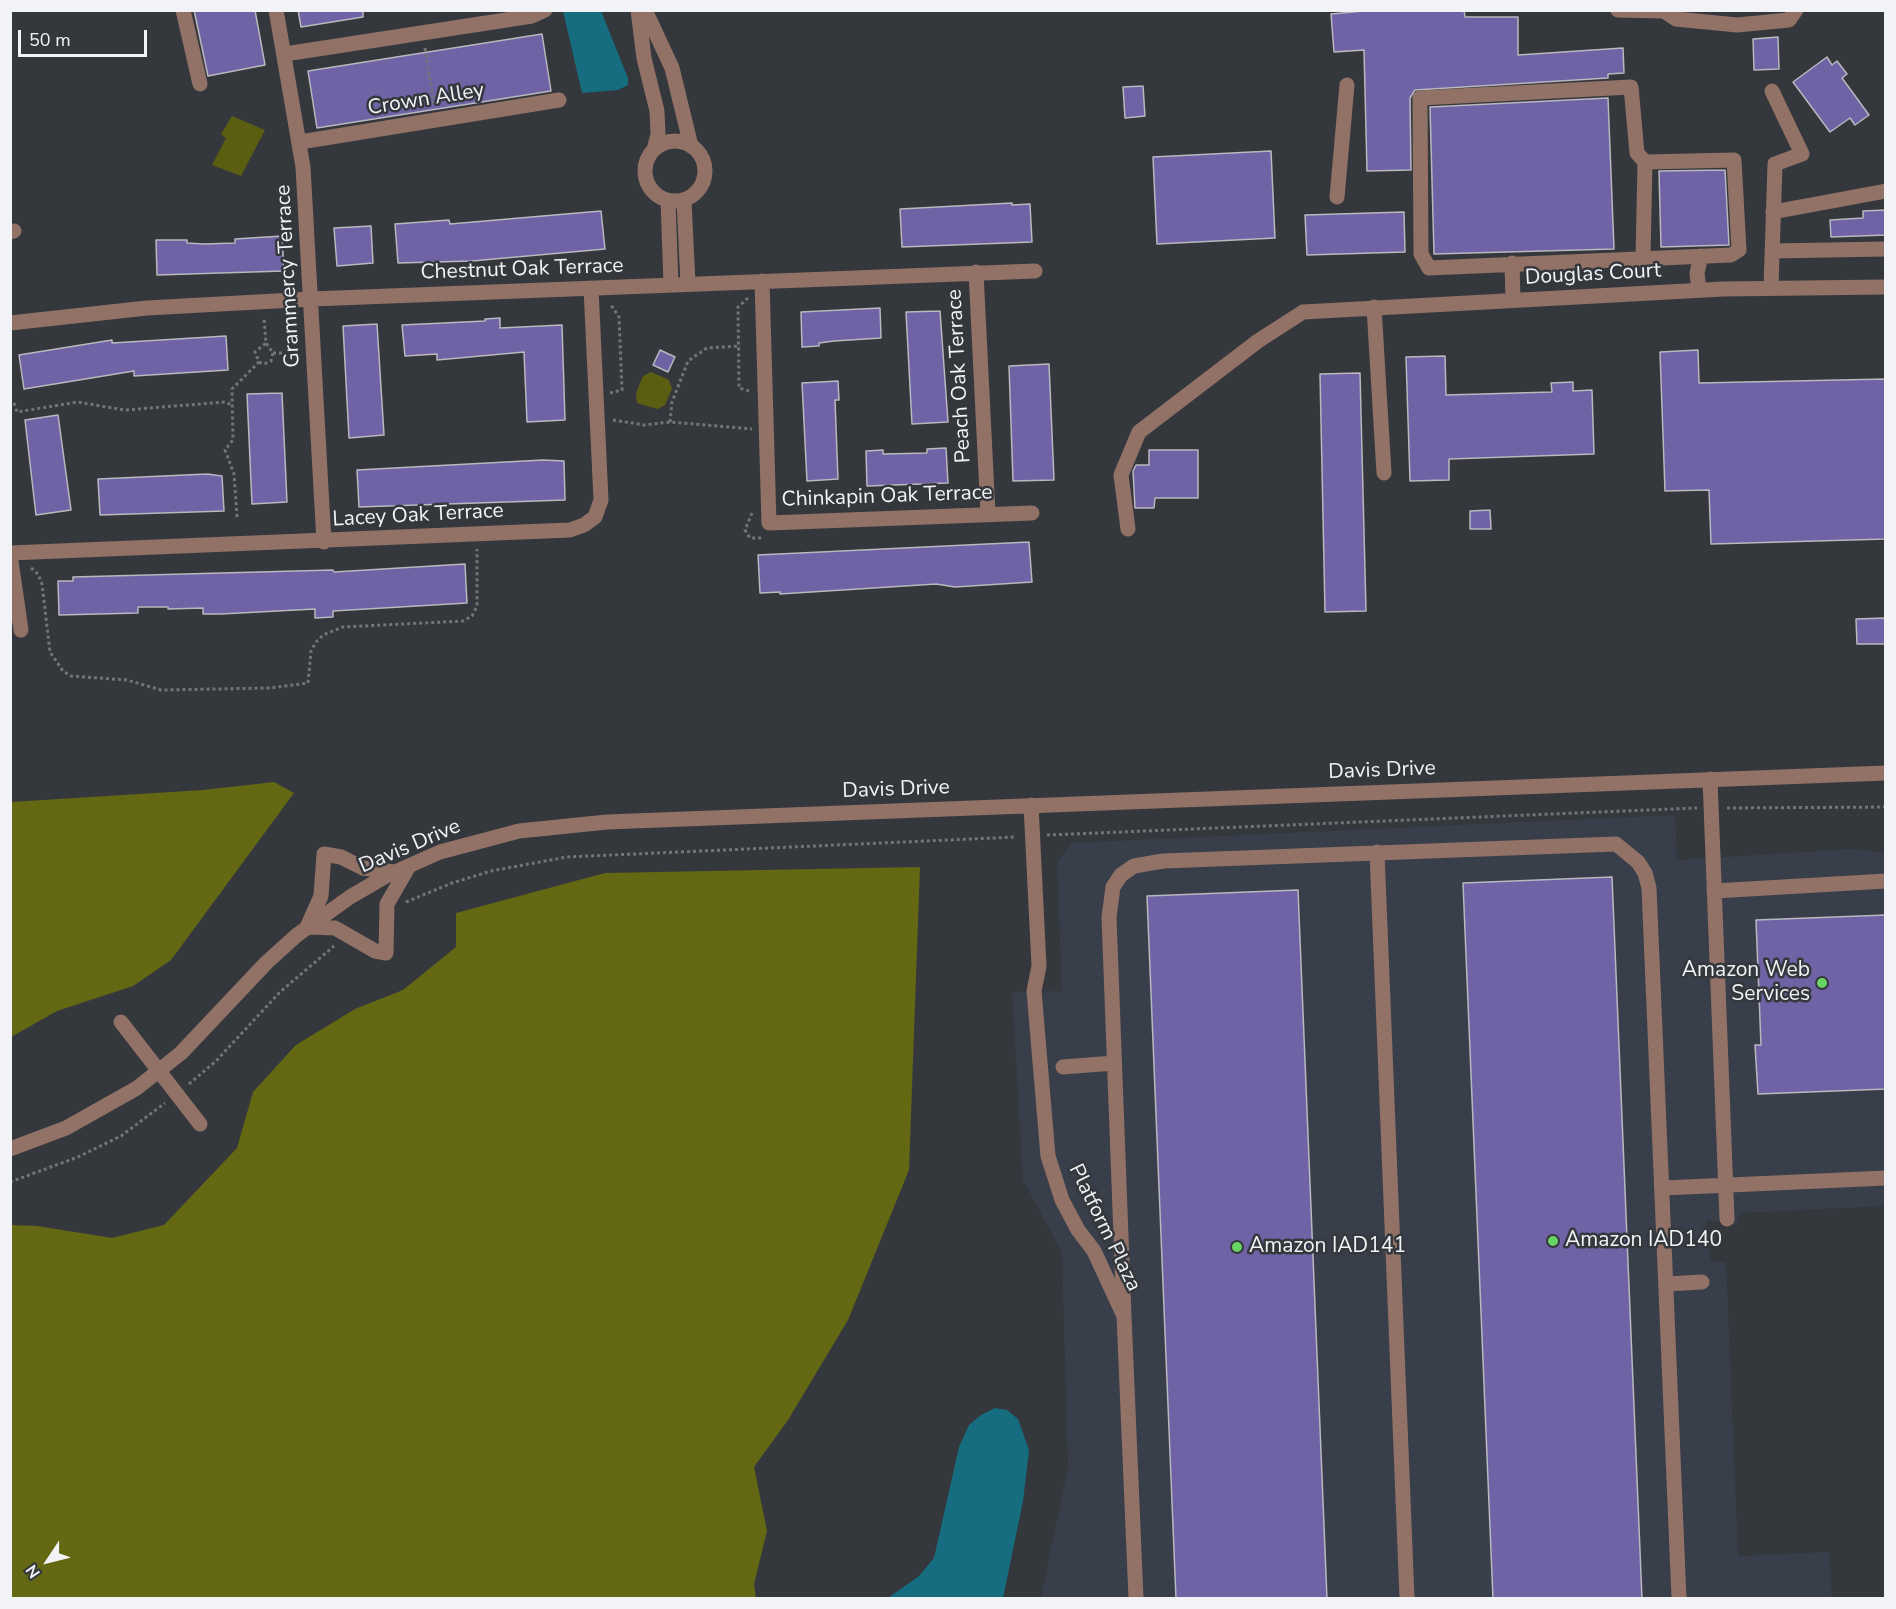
<!DOCTYPE html>
<style>
body{margin:0}
#map{position:relative;width:1896px;height:1609px;overflow:hidden;background:#34383d;font-family:"Nunito Sans",sans-serif}
canvas{display:block}
.frame{position:absolute;inset:0;border:12px solid #f1f3f7;pointer-events:none}
.north{position:absolute;left:18px;top:1531px;width:60px;height:60px;-webkit-text-stroke:4px #34383d;paint-order:stroke;rotate:235deg;font-size:16px;font-weight:700;line-height:24px;text-align:center;color:#f1f3f7}
.north::after{content:'';display:block;margin:auto;width:21px;height:27px;background:#f1f3f7;clip-path:polygon(50% 0,100% 100%,50% 72%,0 100%)}
.scale{position:absolute;left:18px;top:30px;width:129px;height:27px;box-sizing:border-box;border:3px solid #f1f3f7;border-top:0;padding-left:8px;font-size:18px;line-height:21px;white-space:nowrap;color:#f1f3f7;-webkit-text-stroke:4px #34383d;paint-order:stroke}
</style>
<div id="map">
<canvas width="1896" height="1609"></canvas>
<div class="frame"></div>
<div class="north">N</div>
<div class="scale">50 m</div>
</div>
<script>
const ctx = document.querySelector('canvas').getContext('2d');
ctx.lineJoin = 'round';
function fill(path, color) {
  ctx.fillStyle = color;
  ctx.fill(path, 'evenodd');
}
function poly(rows) {
  const path = new Path2D();
  for (const r of rows) {
    if (r.length === 3) {
      path.moveTo(r[0] + r[2], r[1]);
      path.arc(r[0], r[1], r[2], 0, 2 * Math.PI);
      continue;
    }
    path.moveTo(r[0], r[1]);
    for (let i = 2; i < r.length; i += 2) path.lineTo(r[i], r[i + 1]);
  }
  return path;
}
function trace(path, color, width, dash) {
  ctx.strokeStyle = color;
  ctx.lineWidth = width;
  ctx.lineCap = dash ? 'butt' : 'round';
  ctx.setLineDash(dash || []);
  ctx.stroke(path);
}
function drawText(font, color, halo, rows, align = 'center') {
  ctx.font = font + ' "Nunito Sans",sans-serif';
  ctx.lineWidth = 5;
  ctx.setLineDash([]);
  ctx.textBaseline = 'middle';
  ctx.strokeStyle = halo;
  ctx.fillStyle = color;
  for (const [text, x, y, turn = 0] of rows) {
    ctx.save();
    ctx.translate(x, y);
    ctx.rotate((+turn || 0) * Math.PI / 180);
    ctx.textAlign = isNaN(turn) ? turn : align;
    if (halo) ctx.strokeText(text, 0, 0);
    ctx.fillText(text, 0, 0);
    ctx.restore();
  }
}
const built = poly([
 [1675,815,1677,860,1853,849,1885,853,1885,1206,1739,1213,1737,1225,1706,1220,1710,1262,1726,1262,1738,1556,1829,1552,1832,1598,1041,1598,1068,1467,1062,1252,1023,1180,1012,992,1062,991,1057,863,1072,843]
]);
const green = poly([
 [232,116,265,130,241,176,212,165,226,138,221,134],
 [651,372,669,380,672,389,665,405,657,409,637,403,636,393,643,376]
]);
const forest = poly([
 [274,782,294,793,171,960,133,986,57,1011,11,1037,11,802,203,790],
 [920,867,909,1170,848,1320,788,1420,754,1467,767,1531,754,1584,756,1598,11,1598,11,1225,37,1226,112,1238,164,1225,237,1148,253,1092,296,1045,355,1009,403,990,456,947,456,913,605,873]
]);
const water = poly([
 [563,11,601,11,628,78,628,85,618,90,582,93],
 [995,1408,1007,1410,1018,1419,1029,1450,1023,1501,1003,1598,888,1598,919,1576,934,1558,959,1447,969,1425,981,1415]
]);
const building = poly([
 [194,10,255,10,265,65,208,76,194,10],
 [298,10,363,10,363,17,301,27,298,10],
 [1375,10,1464,10,1465,17,1518,17,1518,55,1623,48,1624,73,1608,74,1608,78,1415,90,1410,98,1411,170,1367,171,1364,50,1334,52,1331,14,1375,10],
 [542,34,551,91,317,128,308,71,542,34],
 [1778,37,1779,69,1754,70,1753,39,1778,37],
 [1827,57,1832,65,1837,61,1847,74,1842,78,1869,115,1855,125,1850,118,1830,132,1793,82,1827,57],
 [1143,86,1145,116,1125,118,1123,87,1143,86],
 [1608,98,1614,249,1434,254,1430,107,1608,98],
 [1271,151,1275,238,1157,244,1153,157,1271,151],
 [1725,170,1729,245,1661,247,1659,171,1725,170],
 [1012,203,1012,205,1030,204,1032,242,902,247,900,209,1012,203],
 [1886,210,1886,235,1831,237,1830,220,1863,218,1863,211,1886,210],
 [601,211,605,249,472,261,398,263,395,224,449,220,450,224,601,211],
 [1404,212,1405,252,1307,255,1305,215,1404,212],
 [371,226,373,263,337,266,334,228,371,226],
 [282,236,284,271,157,275,156,240,187,240,187,243,204,244,235,243,235,239,282,236],
 [880,308,881,338,834,341,819,343,819,346,802,347,801,312,880,308],
 [940,311,948,422,912,424,906,312,940,311],
 [500,318,500,328,562,325,565,420,527,422,524,352,437,360,437,354,405,356,402,325,485,321,485,319,500,318],
 [377,324,384,435,349,438,343,326,377,324],
 [226,336,228,370,134,376,134,371,24,389,19,355,112,340,112,343,226,336],
 [660,350,675,357,668,372,653,365,660,350],
 [1698,350,1699,383,1886,379,1886,539,1711,544,1709,490,1665,491,1660,352,1698,350],
 [1445,356,1446,395,1552,392,1551,383,1573,382,1573,391,1592,390,1594,454,1449,459,1449,480,1410,481,1406,357,1445,356],
 [1049,364,1054,480,1013,481,1009,366,1049,364],
 [1360,373,1366,611,1325,612,1320,374,1360,373],
 [838,381,839,400,835,400,838,479,807,481,802,383,838,381],
 [282,393,287,502,252,504,247,394,282,393],
 [58,415,71,510,36,515,25,420,58,415],
 [946,448,948,483,867,486,866,451,883,450,883,454,927,453,927,449,946,448],
 [1149,450,1198,450,1198,498,1155,498,1154,508,1135,508,1133,471,1136,465,1149,465,1149,450],
 [543,460,564,461,565,500,359,507,357,470,543,460],
 [207,474,222,476,224,511,100,515,98,479,207,474],
 [1490,510,1491,529,1470,529,1470,511,1490,510],
 [1029,542,1032,582,955,587,936,584,780,594,780,592,760,593,758,555,1029,542],
 [465,564,467,603,333,611,333,617,315,618,315,609,221,614,203,614,203,608,168,609,168,607,138,607,138,613,59,615,58,581,73,581,73,577,333,570,334,572,465,564],
 [1886,618,1886,644,1857,644,1856,619,1886,618],
 [1612,877,1642,1599,1493,1599,1463,883,1612,877],
 [1298,890,1327,1599,1176,1599,1147,896,1298,890],
 [1886,915,1886,1089,1758,1094,1755,1045,1761,1045,1756,920,1886,915]
]);
const path = poly([
 [425,48,434,105],
 [748,298,738,307,739,388,749,391],
 [273,353,298,353],
 [259,362,264,364,271,361,273,353,266,343],
 [610,393,622,390,619,317,611,305],
 [14,403,17,412,77,402,125,410,225,402,232,405],
 [613,420,644,425,670,422,752,429],
 [670,422,672,402,688,361,707,348,740,346],
 [752,513,745,530,750,538,762,538],
 [237,517,234,474,225,450,233,440,232,389,259,362,255,352,266,343,264,318],
 [31,568,38,574,42,584,50,652,63,671,71,676,127,680,161,690,270,688,308,683,311,651,316,642,323,635,343,627,463,621,472,616,477,606,477,549],
 [1727,808,1886,807],
 [1047,835,1697,808],
 [406,902,452,883,491,871,567,857,1016,837],
 [189,1084,216,1061,280,992,334,946],
 [10,1182,78,1157,121,1136,165,1103]
]);
const minor = poly([
 [183,10,200,84],
 [276,10,303,167,324,542],
 [638,10,644,58,657,111,658,134,654,150],
 [645,10,672,68,691,146],
 [1618,10,1664,11,1676,19,1737,25,1789,20,1796,10],
 [285,54,532,16,545,10],
 [675,171,30],
 [300,142,559,100],
 [1337,197,1347,85],
 [684,200,688,284],
 [668,201,671,285],
 [1773,212,1886,191],
 [10,232,14,231],
 [1772,251,1886,249],
 [1643,258,1645,162,1637,153,1631,87,1420,98,1421,254,1429,268,1731,255,1739,250,1734,160,1645,162],
 [1512,263,1513,300],
 [976,272,988,514],
 [762,281,769,523,1032,513],
 [1771,288,1775,164,1802,154,1772,91],
 [1699,290,1697,273,1701,256],
 [1374,307,1384,473],
 [10,323,147,308,312,299,1035,271],
 [1128,529,1121,475,1139,432,1258,341,1303,312,1723,289,1886,287],
 [10,553,570,530,584,525,595,517,601,500,591,288],
 [10,554,21,630],
 [1710,779,1727,1219],
 [1031,805,1039,966,1034,991,1048,1156,1062,1200,1078,1230,1094,1251,1124,1316,1136,1598],
 [1377,852,1407,1598],
 [1714,891,1886,881],
 [308,925,321,896,324,854,341,857,363,868,394,872],
 [310,927,335,928,375,951,386,953,387,904,409,866],
 [121,1022,200,1124],
 [1063,1067,1114,1063],
 [10,1149,66,1128,137,1088,181,1053,267,962,297,935,350,897,386,876,440,852,519,831,607,822,1886,773],
 [1663,1188,1886,1178],
 [1667,1284,1702,1282],
 [1124,1316,1109,917,1113,887,1121,875,1134,866,1163,861,1616,844,1638,862,1645,873,1649,888,1679,1598]
]);
const markers = [
 [1822,983,6,"#68d465"],
 [1553,1241,6,"#68d465"],
 [1237,1247,6,"#68d465"]
];
const streetNames = [
 ["Crown Alley",426,100,-9],
 ["Chestnut Oak Terrace",522,270,-2],
 ["Douglas Court",1593,275,-3],
 ["Grammercy Terrace",289,276,-93],
 ["Peach Oak Terrace",960,376,-93],
 ["Chinkapin Oak Terrace",887,497,-2],
 ["Lacey Oak Terrace",418,516,-3],
 ["Davis Drive",1382,771,-2],
 ["Davis Drive",896,790,-2],
 ["Davis Drive",410,847,-23],
 ["Platform Plaza",1104,1228,64]
];
const poiNames = [
 ["Amazon Web",1810,971,"right"],
 ["Services",1810,995,"right"],
 ["Amazon IAD140",1565,1241],
 ["Amazon IAD141",1249,1247]
];
fill(built, '#383f4a');
fill(green, '#5b5e11');
fill(forest, '#646813');
fill(water, '#166d7f');
fill(building, '#6f63a5');
trace(building, '#b9b8bf', 1.5);
trace(path, '#717579', 3, [3, 3]);
trace(minor, '#927166', 15);
for (const [x, y, r, color] of markers) {
  const dot = new Path2D();
  dot.arc(x, y, r, 0, 2 * Math.PI);
  ctx.fillStyle = color;
  ctx.fill(dot);
  trace(dot, '#34383d', 2);
}
drawText('21px', '#f1f3f7', '#34383d', streetNames);
drawText('21px', '#f1f3f7', '#34383d', poiNames, 'left');
</script>
